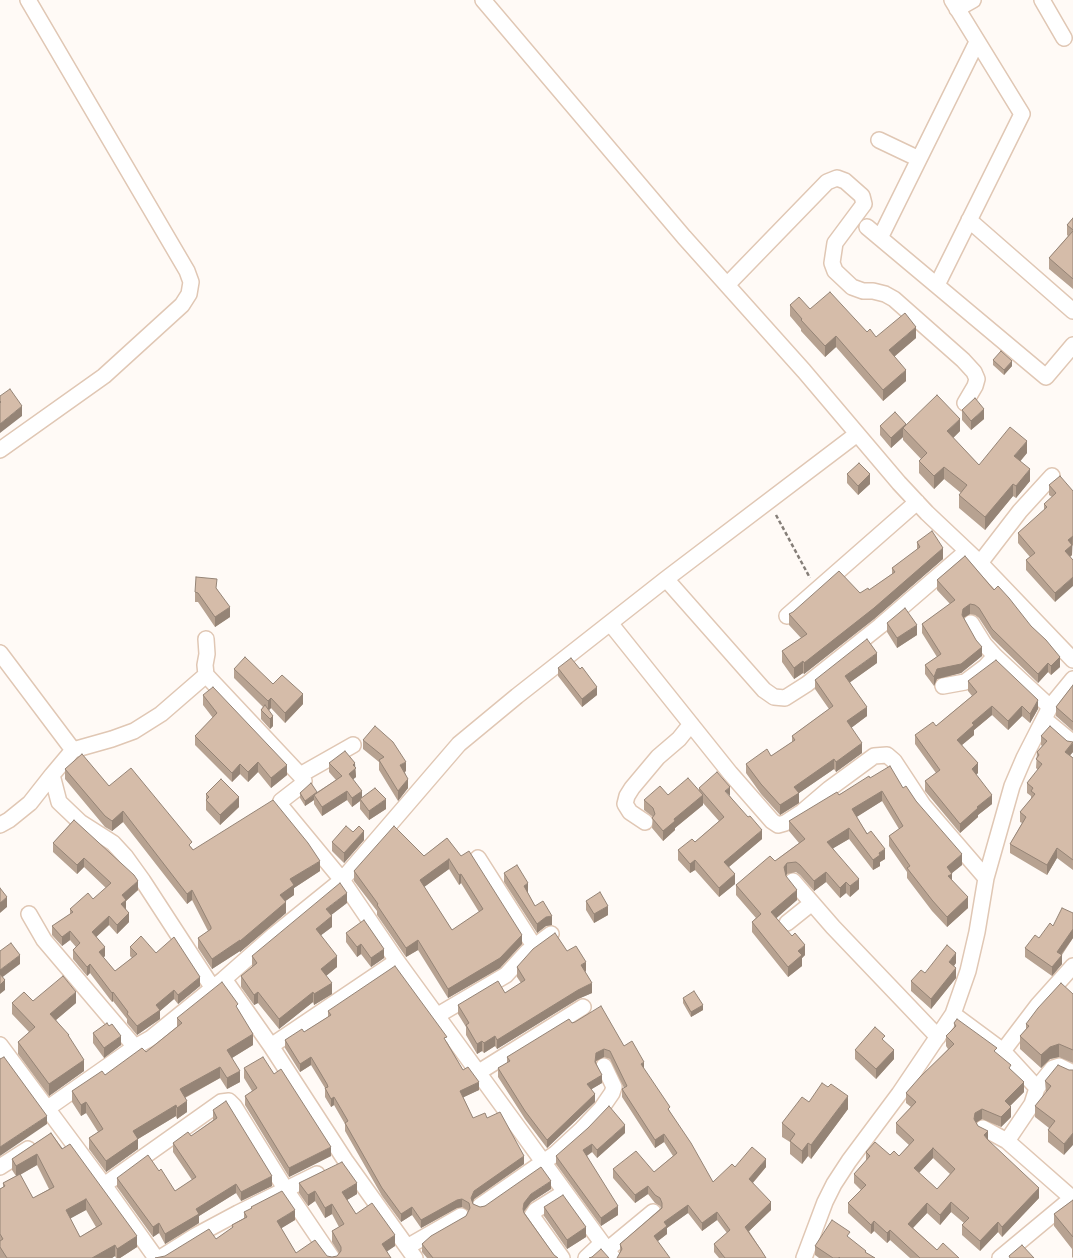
<!DOCTYPE html>
<style>
body{margin:0}
canvas{display:block;background:#fffaf6}
</style>
<canvas width="1073" height="1258"></canvas>
<script>
const ctx = document.querySelector('canvas').getContext('2d');
ctx.lineJoin = 'round';
function poly(rows) {
  const path = new Path2D();
  for (const r of rows) {
    path.moveTo(r[0], r[1]);
    for (let i = 2; i < r.length; i += 2) path.lineTo(r[i], r[i + 1]);
  }
  return path;
}
function trace(path, color, width, dash) {
  ctx.strokeStyle = color;
  ctx.lineWidth = width;
  ctx.lineCap = dash ? 'butt' : 'round';
  ctx.setLineDash(dash || []);
  ctx.stroke(path);
}
function fill(path, color) {
  ctx.fillStyle = color;
  ctx.fill(path, 'evenodd');
}
const path = poly([
 [776,515,810,578]
]);
const minor = poly([
 [483,0,684,237,804,371,899,483,927,513,980,563,1073,660],
 [1042,0,1064,38],
 [957,9,973,0],
 [879,140,919,159],
 [969,220,1073,311],
 [867,227,1046,377,1073,345],
 [880,238,977,42],
 [727,285,827,182,837,178,845,181,862,196,864,204,835,243,832,263,835,271,852,287,863,291,873,291,885,294,894,299,963,360,974,372,977,379,975,386,965,403],
 [937,285,1022,114,952,0],
 [0,450,104,376,182,305,189,294,191,282,187,271,28,0],
 [980,563,1020,511,1052,476],
 [666,579,764,690,774,697,785,698,807,684,880,626,967,551],
 [787,616,917,502],
 [610,623,730,773,772,821,778,825,785,823,802,812,829,789,874,756,887,755,894,761,923,805,986,878],
 [971,623,984,644,995,656,1050,707],
 [206,639,207,654,205,665,206,675,300,775,304,781,303,784,281,801,280,805,342,880,397,961,613,1258],
 [0,653,73,750],
 [206,675,161,714,134,731,112,739,73,750,52,775,59,802,80,822,113,843,125,856,143,881,212,987],
 [943,686,965,682,985,667,995,656],
 [1044,719,1073,743],
 [300,775,353,745],
 [645,822,630,812,625,804,627,796,632,788,658,757,679,739,691,724],
 [0,825,9,820,30,803,52,775],
 [478,858,534,946],
 [793,881,833,927,938,1037],
 [29,914,44,940,135,1047],
 [787,923,812,903],
 [224,979,271,1046,345,1160,415,1258],
 [953,1014,1003,1051,1037,1088,1032,1104,1007,1141,1073,1199],
 [438,1015,506,975,527,952,551,934],
 [0,1045,104,1185,156,1258],
 [271,1046,397,961],
 [1003,1051,1038,1005,1073,966],
 [479,1072,583,1007],
 [1037,1088,1053,1068,1059,1066,1073,1073],
 [48,1108,135,1047,151,1038,224,979,274,935,342,880,459,744,517,696,666,579,857,434],
 [983,1128,1007,1141],
 [0,1167,28,1149],
 [104,1185,221,1102,229,1101,234,1106,286,1190,332,1258],
 [480,1206,555,1154,582,1129,601,1109,612,1093,614,1087,604,1066],
 [407,1247,461,1216],
 [607,1250,653,1212],
 [160,1258,195,1236,238,1213,317,1174],
 [562,1258,532,1216,536,1210,565,1192],
 [586,1258,602,1243],
 [804,1258,825,1202,834,1184,849,1161,899,1094,953,1014,968,971,977,932,986,878,1012,786,1024,758,1050,707,1073,679],
 [1000,1258,1071,1199]
]);
const wall = poly([
 [1073,218,1073,289,1049,269,1049,258,1068,236,1067,235,1067,225],
 [790,305,810,309,876,337,916,338,894,357,906,381,883,401,836,347,825,357,801,331,801,329,790,316],
 [993,360,1012,366,1004,375,993,365],
 [962,410,984,419,971,430,962,420],
 [906,425,960,431,953,438,979,465,1027,453,1020,461,1030,481,1016,498,1013,496,985,530,959,508,959,495,961,493,944,479,934,489,919,473,919,461,921,459,903,440,903,437,891,448,880,435,880,426],
 [847,474,870,484,858,495,847,483],
 [1049,485,1073,491,1073,545,1072,546,1072,555,1070,557,1055,602,1026,570,1026,560,1030,557,1018,543,1018,533,1044,510,1044,504,1052,497,1049,495],
 [917,542,943,559,874,619,804,674,803,673,794,679,782,662,782,651,801,638,789,625,789,614,860,593,869,590,892,574,892,568,917,550],
 [965,556,1060,667,1051,675,1048,672,1038,683,992,638,979,618,975,615,970,614,964,618,982,656,961,673,937,679,934,686,925,674,925,665,937,657,922,633,922,624,950,604,937,590,937,580],
 [217,589,230,617,215,627,198,602,195,602,195,592],
 [887,623,917,635,897,648,887,632],
 [877,663,850,682,867,716,851,728,862,753,836,772,834,769,799,793,799,803,780,815,761,794,746,773,746,764,771,756,792,742,792,736,829,709,815,689,815,680],
 [558,668,580,669,597,695,582,707,558,676],
 [234,669,273,684,303,704,285,723,271,708,269,710,273,726,270,729,261,719,261,710,263,707,234,678],
 [968,681,1038,709,1030,723,1022,716,1008,730,992,715,974,730,974,735,962,745,978,773,976,775,992,804,978,815,978,817,960,833,925,791,925,781,936,773,915,744,915,735,936,726,972,696,968,691],
 [1073,685,1073,731,1056,716,1056,707],
 [203,695,287,775,271,788,258,772,248,782,240,774,232,782,195,745,195,736,213,718,203,705],
 [1041,736,1073,742,1073,752,1070,755,1073,758,1073,870,1057,858,1047,875,1010,853,1010,844,1022,823,1020,822,1020,812,1031,799,1031,796,1027,793,1027,783,1038,770,1036,768,1037,752,1042,746,1041,745],
 [363,740,406,771,405,772,408,788,398,801,379,770,379,762,363,749],
 [329,763,355,767,356,777,353,779,362,798,386,809,369,820,360,809,360,801,352,807,347,800,322,816,314,804,314,800,305,806,300,798,300,793,317,792,336,780,329,772],
 [65,769,109,786,192,848,193,850,320,871,294,888,294,895,285,901,286,913,240,952,240,951,212,969,198,948,198,938,208,931,192,900,187,904,123,822,112,831,105,827,65,779],
 [870,778,903,788,916,801,962,865,952,873,952,880,968,908,947,927,932,911,907,878,907,872,889,846,889,836,899,829,882,801,856,817,885,859,880,862,880,866,873,870,849,839,833,848,859,889,850,897,846,893,840,898,826,882,814,891,800,875,796,872,787,874,786,876,797,900,776,918,805,955,802,958,802,966,788,977,752,932,752,922,756,918,736,895,736,885,775,861,799,843,789,831,789,821],
 [699,788,730,796,762,839,729,867,735,884,719,897,695,870,690,873,678,860,678,850,695,842,719,821,703,803,703,805,675,828,675,830,663,841,652,828,653,817,644,810,644,800,699,790],
 [206,794,239,807,220,825,206,810],
 [74,820,138,890,126,901,126,909,129,922,117,934,109,925,96,937,105,956,103,958,115,971,132,958,130,956,130,947,156,953,200,986,178,1004,174,999,160,1011,160,1019,137,1035,127,1023,127,1019,113,1001,112,1002,90,973,87,976,73,959,73,950,76,947,70,940,62,946,52,935,52,926,70,914,70,909,93,899,106,888,84,867,77,874,53,852,53,843],
 [447,838,522,944,500,968,448,998,418,950,406,957,377,915,377,911,354,881,354,871,424,856],
 [449,869,459,885,461,883,479,912,452,930,424,887],
 [364,840,344,863,332,851,332,842],
 [504,873,528,892,528,893,535,906,552,925,546,926,537,933,504,882],
 [586,901,608,915,594,923,586,910],
 [347,903,331,915,332,927,321,935,337,967,326,976,332,994,314,1005,313,1002,279,1029,258,1003,254,1005,241,987,241,976,252,967,252,956],
 [1073,913,1073,938,1062,955,1062,964,1052,976,1025,957,1025,948,1039,938,1053,926],
 [346,933,384,958,371,967,361,954,357,957,346,942],
 [567,951,586,971,585,972,592,993,578,999,497,1049,495,1046,484,1053,482,1051,477,1054,466,1035,466,1027,458,1014,458,1005,505,993,521,983,517,977,517,967],
 [956,963,954,966,956,978,931,1009,911,991,911,981,925,973],
 [1073,994,1073,1063,1059,1057,1050,1059,1041,1068,1020,1049,1020,1036,1026,1029,1026,1024],
 [683,998,703,1010,691,1017,683,1003],
 [33,1001,76,1003,56,1020,69,1037,84,1071,49,1096,18,1054,18,1042,29,1032,12,1014,12,1003],
 [238,1009,253,1045,232,1058,240,1082,227,1089,220,1078,185,1098,187,1112,177,1119,176,1116,138,1139,138,1149,106,1172,89,1149,89,1138,98,1132,86,1113,81,1116,72,1102,72,1091,105,1075,146,1052,177,1027,177,1018],
 [328,1011,447,1042,463,1070,479,1090,463,1097,473,1118,487,1118,524,1164,474,1199,473,1204,480,1207,551,1189,531,1202,524,1212,554,1255,558,1258,427,1258,422,1252,422,1244,466,1216,469,1211,462,1207,457,1208,421,1228,412,1215,401,1222,382,1196,345,1131,345,1124,334,1105,331,1107,325,1097,325,1088,311,1065,300,1072,285,1048,285,1040,304,1032,328,1017],
 [572,1023,624,1046,644,1069,713,1182,735,1167,766,1167,753,1183,771,1210,749,1231,766,1258,719,1258,714,1252,714,1244,727,1233,717,1220,702,1231,688,1213,667,1228,667,1234,658,1241,618,1258,620,1253,620,1244,661,1208,660,1206,655,1203,648,1194,635,1203,613,1178,613,1169,654,1172,673,1156,664,1142,655,1148,622,1097,622,1089,624,1088,610,1059,604,1057,596,1061,602,1083,591,1089,595,1102,594,1103,547,1148,525,1119,498,1077,498,1068,507,1063,507,1057],
 [954,1023,997,1054,1011,1070,1024,1092,1010,1106,1011,1117,1001,1127,982,1119,976,1123,988,1141,1039,1198,1002,1237,998,1232,980,1251,962,1235,962,1225,964,1223,951,1212,940,1225,927,1213,913,1228,937,1250,959,1258,910,1258,890,1240,887,1243,874,1231,871,1234,848,1213,848,1203,861,1190,854,1183,854,1174,866,1161,866,1152,899,1156,909,1145,896,1133,896,1123,911,1107,906,1103,906,1093,948,1049,946,1046,946,1036,954,1029],
 [933,1158,950,1174,937,1189,919,1173],
 [93,1033,121,1045,104,1058,93,1043],
 [885,1042,894,1059,876,1079,855,1059,855,1050],
 [244,1068,274,1074,331,1156,289,1177,245,1105,245,1096,252,1091,244,1078],
 [1069,1070,1064,1155,1048,1142,1048,1130,1049,1128,1035,1117,1035,1106,1046,1093,1045,1081],
 [809,1102,848,1109,811,1159,808,1156,802,1164,790,1154,790,1142,782,1137,782,1123],
 [213,1110,272,1186,241,1201,236,1193,199,1216,199,1223,165,1244,159,1233,153,1237,117,1187,117,1178,159,1171,175,1191,192,1180,173,1152,173,1143,191,1136,213,1120],
 [51,1133,137,1247,120,1258,116,1258,115,1256,112,1258,0,1258,0,1189,3,1187,3,1183,16,1176,12,1170,12,1159],
 [37,1165,49,1189,33,1198,20,1175],
 [86,1210,96,1227,80,1237,70,1218],
 [625,1133,597,1158,592,1152,587,1156,618,1215,601,1226,556,1164,556,1156],
 [299,1183,357,1194,347,1200,356,1214,395,1246,386,1251,391,1258,165,1256,216,1239,232,1228,232,1225,244,1218,244,1212,251,1209,251,1207,295,1220,281,1228,296,1253,332,1257,337,1256,339,1253,332,1242,332,1231,339,1227,332,1214,325,1218,315,1201,308,1206,299,1193],
 [1073,1200,1073,1258,1072,1257,1072,1249,1054,1226,1054,1214],
 [544,1207,586,1237,567,1249,544,1216],
 [850,1239,866,1253,875,1258,819,1258,815,1255,815,1246]
]);
const shadedWall = poly([
 [916,327,916,338,889,361,889,350],
 [836,336,836,347,825,357,825,346],
 [1012,361,1012,366,1004,375,1004,370],
 [906,370,906,381,883,401,883,390],
 [22,406,22,416,0,433,0,424],
 [984,409,984,419,971,430,971,421],
 [960,419,960,431,947,444,947,431],
 [906,424,903,428,903,437,891,448,891,438],
 [1027,441,1027,453,1014,469,1014,456],
 [944,467,944,479,934,489,934,476],
 [1030,469,1030,481,1016,498,1016,486],
 [870,474,870,484,858,495,858,486],
 [1013,484,1013,496,985,530,985,517],
 [1073,536,1072,555,1065,561,1065,551,1068,540],
 [943,548,943,559,874,619,804,674,804,663],
 [1073,577,1073,586,1055,602,1055,593],
 [970,604,970,614,963,618,962,615,963,609],
 [230,607,230,617,215,627,215,617],
 [917,625,917,635,897,648,897,638],
 [982,647,982,656,961,673,937,679,934,686,934,677,937,669],
 [877,653,877,663,845,686,845,676],
 [1060,657,1060,667,1051,675,1051,666],
 [803,661,803,673,794,679,794,668],
 [1048,663,1048,672,1038,683,1038,674],
 [597,687,597,695,582,707,582,699],
 [303,694,303,704,285,723,285,713],
 [271,698,271,708,268,711,268,701],
 [1038,700,1038,709,1030,723,1030,714],
 [992,706,992,715,974,730,974,735,957,749,957,740,972,723],
 [1022,706,1022,716,1008,730,1008,721],
 [867,707,867,716,847,731,847,721],
 [273,716,273,726,270,729,270,719],
 [862,743,862,753,836,772,836,762],
 [1073,743,1073,752,1065,761,1065,752],
 [834,759,834,769,799,793,799,803,780,815,780,805,794,787],
 [258,762,258,772,248,782,248,772],
 [406,762,406,771,400,775,400,765],
 [355,763,356,777,349,783,349,774,353,765],
 [978,763,978,773,972,778,972,769],
 [240,764,240,774,232,782,232,773],
 [287,765,287,775,271,788,271,778],
 [408,779,408,788,398,801,398,791],
 [730,787,730,796,725,791],
 [347,791,347,800,322,816,322,807],
 [362,791,362,800,360,799,360,801,352,807,352,798],
 [882,791,882,801,852,820,852,809],
 [314,795,314,800,305,806,305,801],
 [703,795,703,805,675,828,675,830,663,841,663,831,674,819],
 [992,795,992,804,978,815,978,817,960,833,960,824,977,807],
 [239,797,239,807,220,825,220,815],
 [386,799,386,809,369,820,369,811],
 [123,811,123,822,112,831,112,821],
 [849,828,849,839,827,852,827,842],
 [762,830,762,839,724,871,724,862],
 [364,831,364,840,344,863,344,853],
 [1057,848,1057,858,1047,875,1047,865],
 [885,849,885,859,880,862,880,866,873,870,873,860,879,853],
 [962,854,962,865,947,877,947,867],
 [84,858,84,867,77,874,77,865],
 [449,859,449,869,420,890,420,880],
 [695,860,695,870,690,873,690,864],
 [320,861,320,871,294,888,294,895,280,905,280,895,290,879],
 [787,863,787,874,784,878,784,867],
 [826,872,826,882,814,891,814,881],
 [461,874,461,883,459,885,459,875],
 [735,874,735,884,719,897,719,888],
 [952,874,952,884,948,876],
 [859,879,859,889,850,897,850,886],
 [138,881,138,890,126,901,126,909,121,913,122,895],
 [846,882,846,893,840,898,840,888],
 [528,883,528,892,524,895,524,886],
 [192,890,192,900,187,904,187,894],
 [797,890,797,900,771,923,771,912],
 [347,893,347,903,326,919,326,909],
 [7,897,7,907,0,913,0,903],
 [968,897,968,908,947,927,947,917],
 [286,902,286,913,240,952,240,941],
 [608,906,608,915,594,923,594,914],
 [129,913,129,922,117,934,117,925],
 [109,916,109,925,92,941,92,932],
 [332,916,332,927,316,939,316,929],
 [552,916,552,925,546,926,537,933,537,924,546,917],
 [1073,929,1073,938,1057,960,1057,952],
 [70,931,70,940,62,946,62,937],
 [522,935,522,944,500,968,448,998,448,989],
 [240,940,240,951,212,969,212,959],
 [418,940,418,950,406,957,406,948],
 [361,944,361,954,357,957,357,947],
 [805,945,805,955,802,958,802,966,788,977,788,967,798,951],
 [105,947,105,956,99,961,99,952],
 [384,949,384,958,371,967,371,958],
 [956,953,956,963,949,972,949,962],
 [20,955,20,964,0,979,0,970],
 [1062,955,1062,964,1052,976,1052,967],
 [337,956,337,967,321,980,321,969],
 [586,962,586,971,581,975,581,965],
 [90,964,90,973,87,976,87,967],
 [956,968,956,978,931,1009,931,999],
 [200,977,200,986,178,1004,178,995],
 [5,980,5,990,0,994,0,985],
 [332,983,332,994,314,1005,314,994],
 [592,983,592,993,578,999,497,1049,497,1040,578,990],
 [174,990,174,999,160,1011,160,1019,137,1035,137,1026,156,1005],
 [76,992,76,1003,50,1025,50,1014],
 [113,992,113,1001,112,1002,112,993],
 [258,992,258,1003,254,1005,254,995],
 [313,992,313,1002,279,1029,279,1019],
 [703,1005,703,1010,691,1017,691,1012],
 [253,1034,253,1045,227,1061,227,1050],
 [121,1036,121,1045,104,1058,104,1048],
 [495,1036,495,1046,484,1053,484,1043],
 [482,1041,482,1051,477,1054,477,1044],
 [1059,1044,1059,1057,1050,1059,1041,1068,1041,1055,1050,1047],
 [604,1049,604,1057,596,1061,595,1070,596,1053],
 [894,1050,894,1059,876,1079,876,1069],
 [311,1057,311,1065,300,1072,300,1064],
 [84,1060,84,1071,49,1096,49,1084],
 [644,1062,644,1070,641,1064],
 [220,1067,220,1078,180,1100,180,1089],
 [240,1071,240,1082,227,1089,227,1078],
 [602,1075,602,1083,587,1092,587,1084],
 [479,1082,479,1090,460,1099,460,1091],
 [1024,1082,1024,1092,1005,1111,1005,1101],
 [595,1094,595,1102,594,1103,547,1148,547,1140],
 [848,1096,848,1109,811,1159,811,1145],
 [334,1097,334,1105,331,1107,331,1099],
 [187,1101,187,1112,177,1119,177,1108],
 [86,1102,86,1113,81,1116,81,1105],
 [176,1105,176,1116,138,1139,138,1149,106,1172,106,1161,133,1131],
 [1011,1107,1011,1117,1001,1127,1001,1117],
 [982,1109,982,1119,975,1123,974,1119,975,1113],
 [47,1116,47,1124,0,1156,0,1147],
 [625,1125,625,1133,597,1158,597,1150],
 [988,1131,988,1141,984,1135],
 [1073,1133,1073,1145,1064,1155,1064,1144],
 [664,1134,664,1142,655,1148,655,1140],
 [808,1143,808,1156,802,1164,802,1151],
 [592,1144,592,1152,583,1158,583,1150],
 [331,1147,331,1156,289,1177,289,1168],
 [933,1148,933,1158,914,1178,914,1168],
 [37,1154,37,1165,16,1177,16,1166],
 [524,1156,524,1164,474,1199,471,1206,471,1198,474,1191],
 [766,1159,766,1167,749,1187,749,1179],
 [272,1176,272,1186,241,1201,241,1192],
 [551,1181,551,1189,531,1202,524,1211,523,1217,523,1209,524,1203,531,1194],
 [357,1183,357,1194,342,1203,342,1192],
 [236,1184,236,1193,199,1216,199,1223,165,1244,165,1234,196,1209],
 [648,1186,648,1194,635,1203,635,1195],
 [1039,1188,1039,1198,1002,1237,1002,1227],
 [315,1191,315,1201,308,1206,308,1195],
 [86,1199,86,1210,66,1221,66,1210],
 [462,1199,462,1207,457,1208,421,1228,421,1220,457,1200],
 [771,1202,771,1210,745,1235,745,1227],
 [951,1202,951,1212,940,1225,940,1215],
 [927,1203,927,1213,908,1233,908,1224],
 [332,1204,332,1214,325,1218,325,1208],
 [688,1205,688,1213,667,1228,667,1234,654,1244,654,1236,664,1222],
 [618,1206,618,1215,601,1226,601,1218],
 [412,1207,412,1215,401,1222,401,1214],
 [295,1210,295,1220,277,1231,277,1221],
 [717,1212,717,1220,702,1231,702,1223],
 [874,1221,874,1231,871,1234,871,1225],
 [998,1222,998,1232,980,1251,980,1241],
 [159,1223,159,1233,153,1237,153,1227],
 [586,1227,586,1237,567,1249,567,1240],
 [890,1230,890,1240,887,1243,887,1233],
 [395,1235,395,1246,382,1255,382,1244],
 [137,1236,137,1247,120,1258,117,1258,117,1249],
 [115,1245,115,1256,112,1258,92,1258]
]);
const building = poly([
 [1073,218,1073,230,1067,225,1073,218],
 [1073,231,1073,279,1049,258,1073,231],
 [830,292,867,332,870,329,876,337,905,313,916,327,889,350,906,370,883,390,836,336,825,346,801,320,802,319,790,305,799,297,810,309,830,292],
 [1001,351,1012,361,1004,370,993,360,1001,351],
 [10,389,22,406,0,424,0,403,1,402,0,401,0,396,10,389],
 [937,395,960,419,947,431,979,465,1010,427,1027,441,1014,456,1030,469,1016,486,1013,484,985,517,959,495,967,485,944,467,934,476,919,461,927,453,903,428,937,395],
 [975,398,984,409,971,421,962,410,975,398],
 [895,412,906,424,891,438,880,426,895,412],
 [859,463,870,474,858,486,847,474,859,463],
 [1060,476,1073,491,1073,536,1068,540,1072,545,1065,551,1073,560,1073,577,1055,593,1026,560,1035,553,1018,533,1047,507,1044,504,1056,493,1049,485,1060,476],
 [932,531,943,548,874,608,804,663,803,661,794,668,782,651,807,634,789,614,793,612,839,571,860,593,868,588,869,590,895,572,892,568,920,547,917,542,932,531],
 [965,556,994,590,998,586,1009,598,1031,626,1046,640,1060,657,1051,666,1048,663,1038,674,992,629,979,608,975,605,970,604,963,609,962,615,976,640,982,647,961,664,937,669,934,677,925,665,941,654,922,624,955,600,937,580,965,556],
 [196,577,217,579,216,588,230,607,215,617,198,593,195,592,196,577],
 [905,608,917,625,897,638,887,623,905,608],
 [867,639,877,653,845,676,867,707,847,721,862,743,836,762,834,759,794,787,799,793,780,805,761,784,746,764,767,749,771,756,795,740,792,736,833,706,815,680,867,639],
 [245,657,273,684,282,675,303,694,285,713,271,698,268,701,234,669,245,657],
 [571,658,580,669,582,667,597,687,582,699,558,668,571,658],
 [996,660,1038,700,1030,714,1022,706,1008,721,992,706,972,723,974,725,957,740,978,763,972,769,992,795,977,807,978,808,960,824,925,781,940,770,915,735,933,722,936,726,977,692,968,681,996,660],
 [1073,685,1073,722,1056,707,1073,685],
 [213,687,287,765,271,778,258,762,248,772,240,764,232,773,195,736,217,713,203,695,213,687],
 [265,705,273,716,270,719,261,710,265,705],
 [375,726,393,742,406,762,400,765,408,779,398,791,379,760,384,757,363,740,375,726],
 [1050,726,1067,741,1073,742,1065,752,1073,758,1073,860,1057,848,1047,865,1010,844,1026,817,1020,812,1035,794,1031,791,1033,788,1027,783,1042,764,1036,759,1039,755,1037,752,1047,741,1041,736,1050,726],
 [345,751,355,763,353,765,356,768,349,774,362,791,352,798,347,791,322,807,314,795,342,776,329,763,345,751],
 [82,754,109,786,131,768,192,842,189,845,193,850,273,800,308,843,320,861,290,879,294,885,280,895,286,902,240,941,240,940,212,959,198,938,211,929,211,927,192,890,187,894,123,811,112,821,105,816,65,769,82,754],
 [890,766,903,788,906,786,916,801,962,854,947,867,952,874,948,876,968,897,947,917,932,900,907,868,910,866,889,836,903,826,882,791,852,809,867,834,871,831,885,849,879,853,880,855,873,860,849,828,827,842,859,879,850,886,846,882,840,888,826,872,814,881,800,865,796,862,787,863,784,867,786,876,797,890,771,912,792,936,795,933,805,945,798,951,802,955,788,967,752,922,761,914,736,885,770,856,775,861,805,839,789,821,837,792,839,795,869,776,870,778,890,766],
 [717,772,730,787,725,791,748,817,750,816,762,830,724,862,735,874,719,888,695,860,690,864,678,850,692,839,695,842,724,817,699,788,717,772],
 [688,778,703,795,674,819,675,821,663,831,652,818,655,814,653,808,644,800,660,786,668,795,688,778],
 [221,779,239,797,220,815,206,800,209,797,206,794,221,779],
 [311,783,317,792,305,801,300,793,311,783],
 [375,788,386,799,369,811,360,799,375,788],
 [74,820,134,875,138,881,122,895,126,900,121,904,129,913,117,925,109,916,92,932,105,947,99,952,115,971,137,954,130,947,141,936,156,953,174,937,200,977,178,995,174,990,156,1005,160,1010,137,1026,127,1014,128,1012,113,992,112,993,90,964,87,967,73,950,80,943,70,931,62,937,52,926,73,912,70,909,88,893,93,899,111,883,84,858,77,865,53,843,74,820],
 [346,826,353,832,359,826,364,831,344,853,332,842,346,826],
 [394,826,424,856,447,838,461,856,469,851,522,935,500,958,448,989,418,940,406,948,377,905,378,904,354,871,394,826],
 [449,859,459,875,461,874,483,909,452,930,420,880,449,859],
 [517,865,528,883,524,886,535,906,543,901,552,916,546,917,537,924,504,873,517,865],
 [340,883,347,893,326,909,332,916,316,929,337,956,321,969,332,983,314,994,313,992,279,1019,258,992,254,995,241,976,257,963,252,956,340,883],
 [0,888,7,897,0,903,0,888],
 [600,892,608,906,594,914,586,901,600,892],
 [1062,908,1073,913,1073,929,1057,952,1062,955,1052,967,1025,948,1035,935,1039,938,1050,923,1053,926,1062,908],
 [364,920,384,949,371,958,361,944,357,947,346,933,364,920],
 [555,933,567,951,576,946,586,962,581,965,592,983,578,990,497,1040,495,1036,484,1043,482,1041,477,1044,466,1025,469,1023,458,1005,498,981,505,993,525,980,517,967,533,949,555,933],
 [11,943,20,955,0,970,0,951,11,943],
 [947,945,956,953,949,962,956,968,931,999,911,981,921,970,925,973,947,945],
 [395,966,447,1037,444,1038,463,1070,468,1067,479,1082,460,1091,473,1118,485,1113,487,1118,500,1112,524,1156,474,1191,471,1198,473,1204,480,1207,485,1206,541,1167,551,1181,531,1194,524,1203,523,1209,524,1213,554,1255,558,1258,433,1258,422,1244,431,1236,466,1216,470,1208,469,1203,462,1199,457,1200,421,1220,412,1207,401,1214,382,1188,345,1123,348,1121,334,1097,331,1099,325,1088,328,1087,327,1084,311,1057,300,1064,285,1040,302,1029,304,1032,331,1015,328,1011,395,966],
 [0,974,5,980,0,985,0,974],
 [63,976,76,992,50,1014,69,1035,68,1035,84,1060,49,1084,18,1042,35,1027,12,1003,24,992,33,1001,63,976],
 [222,982,238,1004,236,1006,253,1034,227,1050,240,1071,227,1078,220,1067,180,1089,187,1101,177,1108,176,1105,133,1131,138,1139,106,1161,89,1138,103,1129,86,1102,81,1105,72,1091,102,1071,105,1075,142,1048,146,1052,182,1023,177,1018,222,982],
 [1061,983,1073,994,1073,1050,1059,1044,1050,1047,1041,1055,1020,1036,1029,1026,1026,1024,1038,1008,1061,983],
 [694,991,703,1005,691,1012,683,998,694,991],
 [601,1006,624,1046,632,1041,644,1062,641,1064,670,1107,668,1109,691,1143,713,1182,732,1164,735,1167,752,1147,766,1159,749,1179,771,1202,745,1227,761,1250,766,1258,725,1258,714,1244,730,1230,717,1212,702,1223,688,1205,664,1222,667,1226,654,1236,670,1258,617,1258,622,1249,620,1244,662,1208,662,1203,660,1198,655,1195,648,1186,635,1195,613,1169,636,1151,654,1172,677,1153,664,1134,655,1140,622,1089,627,1086,610,1051,604,1049,596,1053,595,1062,602,1075,587,1084,595,1094,594,1095,547,1140,525,1111,498,1068,510,1061,507,1057,569,1019,572,1023,575,1022,601,1006],
 [957,1019,997,1048,994,1051,1011,1065,1009,1068,1024,1082,1005,1101,1011,1107,1001,1117,982,1109,975,1113,974,1119,978,1126,988,1131,984,1135,988,1140,1039,1188,1002,1227,998,1222,980,1241,962,1225,969,1218,951,1202,940,1215,927,1203,908,1224,937,1250,943,1243,959,1258,920,1258,890,1230,887,1233,874,1221,871,1225,848,1203,866,1185,854,1174,870,1156,866,1152,875,1142,890,1155,894,1151,899,1156,914,1140,896,1123,916,1102,906,1093,920,1077,954,1044,946,1036,956,1026,954,1023,957,1019],
 [933,1148,955,1169,937,1189,914,1168,933,1148],
 [107,1023,109,1026,112,1024,121,1036,104,1048,93,1033,107,1023],
 [875,1027,885,1036,882,1039,894,1050,876,1069,855,1050,875,1027],
 [4,1057,47,1116,0,1147,0,1059,4,1057],
 [263,1057,274,1074,281,1069,331,1147,289,1168,245,1096,257,1088,244,1068,263,1057],
 [1058,1065,1069,1070,1073,1070,1073,1133,1064,1144,1048,1130,1055,1121,1035,1106,1051,1086,1045,1081,1058,1065],
 [822,1083,828,1087,831,1084,848,1096,811,1145,808,1143,802,1151,790,1141,795,1134,782,1123,802,1097,809,1102,822,1083],
 [226,1101,272,1176,241,1192,236,1184,196,1209,199,1214,165,1234,159,1223,153,1227,117,1178,148,1155,159,1171,161,1169,175,1191,196,1177,173,1143,188,1132,191,1136,217,1118,213,1110,226,1101],
 [609,1106,625,1125,597,1150,592,1144,583,1150,618,1206,601,1218,556,1156,588,1128,609,1106],
 [51,1133,62,1149,70,1144,137,1236,117,1249,115,1245,92,1258,7,1258,0,1247,0,1241,3,1239,0,1234,0,1189,5,1186,3,1183,20,1174,33,1198,54,1187,37,1154,16,1166,12,1159,51,1133],
 [86,1199,102,1224,80,1237,66,1210,86,1199],
 [342,1162,357,1183,342,1192,356,1214,372,1203,395,1235,382,1244,391,1258,155,1258,165,1256,209,1229,216,1239,233,1227,232,1225,247,1217,244,1212,252,1208,251,1207,282,1191,295,1210,277,1221,296,1253,315,1240,327,1256,332,1257,337,1256,341,1251,341,1247,332,1231,344,1224,332,1204,325,1208,315,1191,308,1195,299,1183,342,1162],
 [563,1195,586,1227,567,1240,544,1207,563,1195],
 [1073,1200,1073,1237,1054,1214,1073,1200],
 [832,1220,850,1232,847,1236,866,1251,865,1252,875,1258,840,1258,839,1257,839,1258,833,1258,815,1246,832,1220],
 [1022,1245,1034,1258,1010,1258,1009,1256,1022,1245],
 [601,1249,609,1258,589,1258,592,1257,601,1249]
]);
trace(minor, '#e0c7b4', 18);
trace(path, '#857e78', 2.5, [4, 2.5]);
trace(minor, '#fff', 15);
fill(wall, '#b7a291');
fill(shadedWall, '#958476');
fill(building, '#d5bca9');
trace(building, '#958476', 1);
</script>
